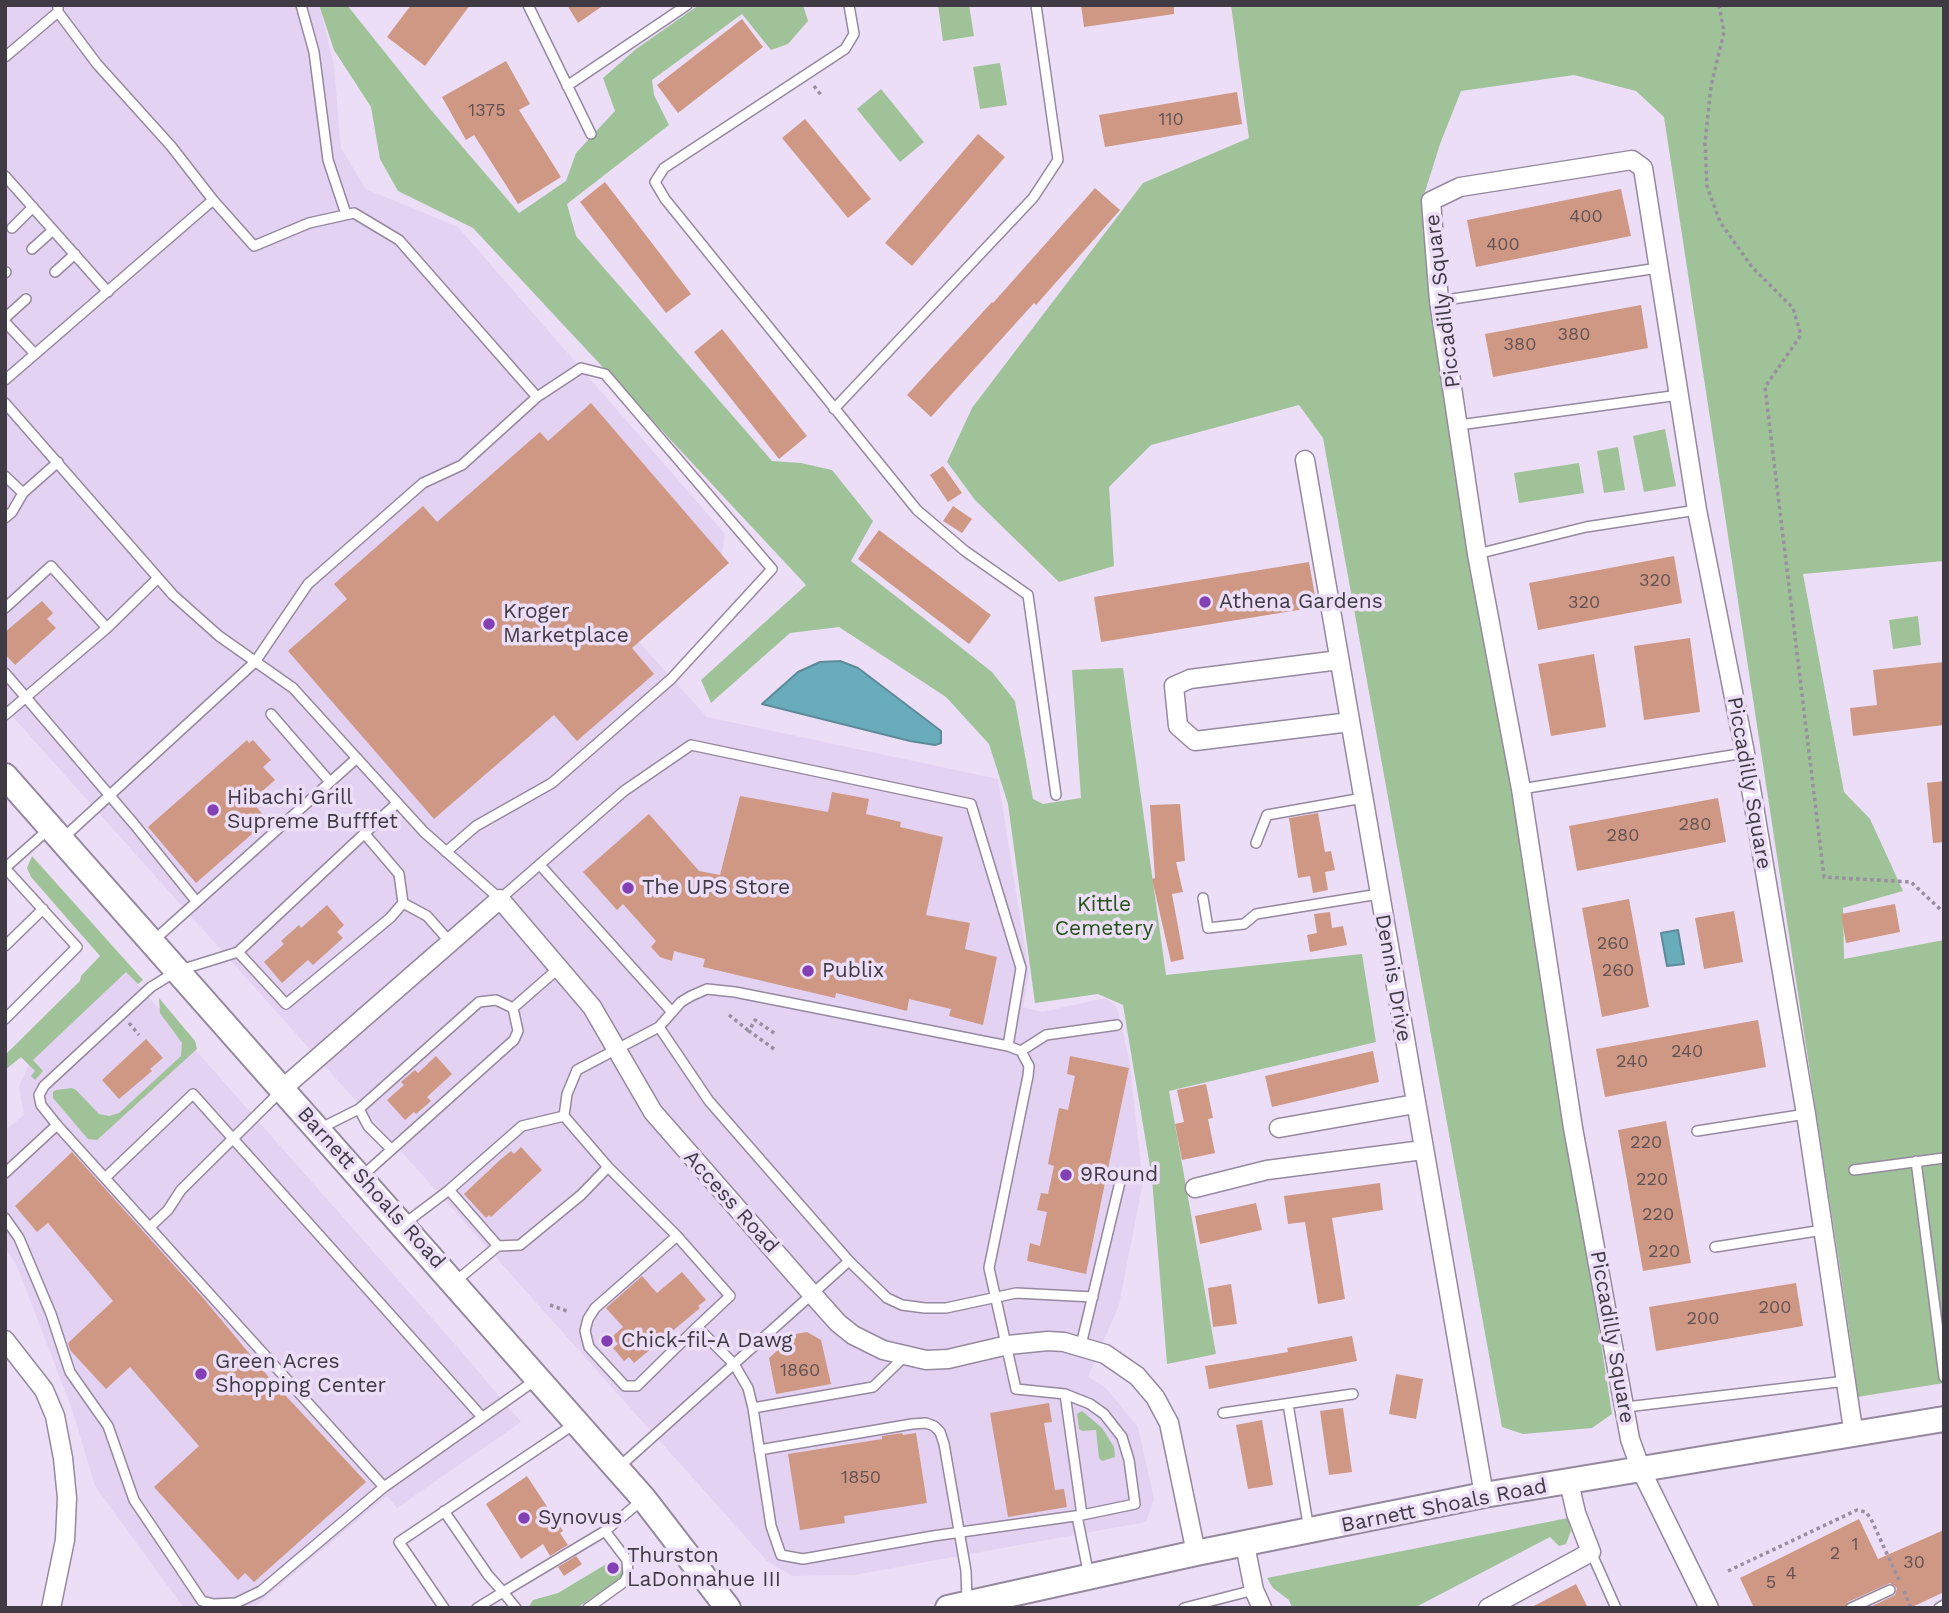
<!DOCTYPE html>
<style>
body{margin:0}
#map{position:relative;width:1949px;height:1613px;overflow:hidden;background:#ecdef7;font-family:"Work Sans",sans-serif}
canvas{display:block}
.frame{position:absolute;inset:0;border:7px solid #3f3a44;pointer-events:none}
</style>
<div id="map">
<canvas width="1949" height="1613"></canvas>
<div class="frame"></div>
</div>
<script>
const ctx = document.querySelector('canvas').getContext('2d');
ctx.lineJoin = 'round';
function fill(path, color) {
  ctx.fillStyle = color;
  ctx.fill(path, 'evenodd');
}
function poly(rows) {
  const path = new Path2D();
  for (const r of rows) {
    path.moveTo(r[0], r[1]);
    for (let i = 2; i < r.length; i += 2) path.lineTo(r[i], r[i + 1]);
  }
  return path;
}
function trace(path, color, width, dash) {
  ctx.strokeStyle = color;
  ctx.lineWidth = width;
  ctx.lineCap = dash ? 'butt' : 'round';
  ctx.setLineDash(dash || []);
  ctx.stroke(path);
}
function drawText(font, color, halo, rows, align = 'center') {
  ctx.font = font + ' "Work Sans",sans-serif';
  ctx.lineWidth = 7;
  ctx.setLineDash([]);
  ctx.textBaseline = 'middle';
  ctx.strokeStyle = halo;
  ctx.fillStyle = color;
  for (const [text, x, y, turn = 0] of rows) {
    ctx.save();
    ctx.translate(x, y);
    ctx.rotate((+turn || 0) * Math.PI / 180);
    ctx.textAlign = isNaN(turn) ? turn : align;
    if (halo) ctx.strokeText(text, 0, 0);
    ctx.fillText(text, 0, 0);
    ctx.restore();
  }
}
const built = poly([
 [5,5,319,5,334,65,341,148,366,189,458,227,725,534,720,564,636,639,707,717,998,779,1029,973,1023,1007,1042,1012,1105,998,1117,1007,1129,1059,1143,1182,1119,1305,1088,1377,1106,1388,1138,1427,1154,1499,1146,1522,854,1575,792,1576,767,1561,5,708],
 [125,970,460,1350,521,1422,397,1508,387,1496,253,1608,184,1608,95,1486,72,1409,17,1266,5,1248,5,1130,24,1115,19,1086,32,1058]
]);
const green = poly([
 [319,5,347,5,431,110,519,213,566,181,576,153,615,111,603,78,636,49,699,5,803,5,808,21,788,44,771,50,742,14,652,80,654,95,669,125,567,204,576,236,772,461,801,463,832,470,873,521,851,561,992,672,1015,701,1033,799,1043,804,1081,798,1072,670,1123,668,1166,975,1362,954,1376,1042,1169,1091,1216,1354,1167,1364,1152,1179,1123,1005,1098,994,1035,1003,1008,804,989,744,946,697,839,627,790,633,711,703,701,680,806,585,473,228,398,191,380,159,371,107,334,50],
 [938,5,969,5,974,36,943,41],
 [1231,5,1944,5,1944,561,1803,574,1844,792,1870,819,1903,891,1843,908,1844,959,1944,940,1944,1383,1857,1397,1855,1372,1841,1275,1664,117,1636,91,1574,75,1461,91,1440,144,1424,195,1612,1414,1592,1428,1523,1434,1502,1427,1323,438,1299,405,1151,445,1109,487,1114,566,1059,582,975,500,947,462,972,408,1143,183,1249,138],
 [1000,63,1007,105,980,109,973,67],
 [881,89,924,142,900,162,857,109],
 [1665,429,1676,486,1644,492,1633,436],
 [1618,447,1625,490,1604,493,1597,451],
 [1579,463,1584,493,1519,503,1514,473],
 [1918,616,1921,645,1893,649,1889,620],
 [32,856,143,980,138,984,126,972,33,1060,43,1071,35,1080,31,1076,35,1071,21,1057,5,1070,5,1055,80,981,81,976,100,956,31,877,27,868],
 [159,998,195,1041,197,1049,97,1140,88,1139,53,1098,53,1092,56,1090,72,1088,76,1090,99,1114,109,1116,119,1113,181,1056,182,1043,160,1013],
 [1082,1411,1102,1428,1114,1447,1115,1457,1102,1461,1099,1458,1096,1430,1082,1431,1079,1429,1077,1414],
 [1568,1518,1571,1531,1566,1544,1559,1546,1550,1537,1414,1608,1292,1608,1289,1600,1273,1588,1267,1578],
 [613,1560,623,1567,622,1577,577,1608,528,1608,533,1600,558,1593]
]);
const water = poly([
 [840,661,858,668,941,731,941,743,935,745,910,741,762,704,798,672,820,662,840,661],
 [1678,930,1684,964,1667,966,1661,933,1678,930]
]);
const building = poly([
 [411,5,470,5,425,66,387,37],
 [567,5,604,5,578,23],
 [1081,5,1174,5,1174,14,1084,27],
 [742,19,763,47,678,113,657,85],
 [506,61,530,104,519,110,561,177,518,204,474,135,466,140,442,97],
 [1237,92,1242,124,1105,147,1099,115],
 [805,119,871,199,848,218,782,138],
 [978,134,1005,157,912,266,885,243],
 [605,182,691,294,666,313,580,202],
 [1095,188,1120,210,1036,305,1034,303,931,417,907,395,992,302,993,303],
 [1621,189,1631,236,1476,267,1467,220],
 [1641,305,1648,348,1493,377,1485,334],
 [722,329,807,436,779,459,694,352],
 [591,403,729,563,632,648,654,674,577,741,554,715,434,819,288,651,347,599,334,584,423,506,437,522,540,432,548,441],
 [943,466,962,493,948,502,930,475],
 [953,506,972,519,962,533,943,521],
 [879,530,991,615,969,644,858,559],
 [1674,556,1682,603,1538,630,1529,583],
 [1309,562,1317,607,1101,642,1094,597],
 [42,601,53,613,47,619,56,628,15,665,5,654,5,632],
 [1690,638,1700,712,1644,720,1634,646],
 [1594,654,1606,727,1551,736,1538,664],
 [1944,662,1944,725,1853,736,1850,708,1877,705,1873,670],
 [247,740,249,743,253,740,271,760,263,767,275,780,251,801,268,820,196,883,148,827],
 [1944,781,1944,842,1933,843,1927,783],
 [832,792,869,799,866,814,901,822,900,827,943,837,926,915,970,923,965,949,997,957,983,1025,949,1016,951,1009,909,999,907,1011,836,993,835,998,703,967,705,959,674,951,672,961,660,957,651,947,656,941,623,904,617,910,583,872,649,814,699,871,720,875,740,796,828,812],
 [1718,798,1726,842,1577,871,1569,826],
 [1180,804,1185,861,1176,862,1183,892,1172,894,1184,959,1171,962,1152,879,1155,878,1150,805],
 [1318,813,1325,852,1331,851,1335,870,1325,872,1328,890,1313,893,1310,876,1298,878,1289,818],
 [1629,899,1649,1007,1602,1017,1582,908],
 [1895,904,1900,932,1846,943,1841,914],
 [327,905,344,925,337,932,343,938,313,965,308,960,282,983,264,962,284,944,281,941,299,925,301,928],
 [1734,911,1743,962,1704,969,1695,918],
 [1330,912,1332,928,1343,926,1347,945,1310,952,1307,935,1317,933,1314,914],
 [1758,1020,1766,1067,1605,1097,1596,1049],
 [146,1039,163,1058,150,1069,152,1071,119,1099,102,1080],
 [1373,1051,1379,1082,1272,1107,1265,1076],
 [436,1056,452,1074,427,1097,431,1101,416,1114,414,1112,405,1120,387,1100,404,1085,401,1082,415,1070,418,1073],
 [1070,1056,1129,1068,1086,1274,1027,1261,1030,1243,1040,1246,1047,1212,1037,1210,1041,1193,1048,1194,1054,1166,1048,1164,1059,1108,1068,1110,1075,1076,1067,1074],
 [1206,1084,1213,1118,1208,1119,1215,1153,1182,1160,1175,1124,1184,1122,1177,1090],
 [1666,1121,1691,1263,1643,1271,1618,1130],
 [521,1147,542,1170,491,1217,489,1215,486,1218,464,1194,500,1160,511,1151,514,1154],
 [72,1152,204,1299,272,1381,366,1482,254,1582,245,1573,238,1580,154,1487,199,1446,130,1367,106,1389,70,1350,68,1343,113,1301,48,1223,37,1232,15,1206],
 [1380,1183,1383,1210,1332,1218,1345,1299,1318,1304,1305,1222,1288,1224,1284,1196],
 [1256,1203,1262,1230,1200,1244,1195,1216],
 [682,1272,706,1300,698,1306,700,1308,634,1363,629,1357,624,1361,613,1348,618,1344,612,1337,623,1327,606,1308,642,1276,657,1293],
 [1796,1283,1803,1326,1656,1351,1649,1307],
 [1231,1284,1237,1324,1213,1327,1208,1288],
 [807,1332,821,1340,831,1384,776,1394,769,1358,796,1334],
 [1352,1336,1357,1361,1209,1389,1205,1366,1288,1352,1287,1348],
 [1396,1374,1423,1379,1416,1419,1389,1414],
 [1049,1403,1052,1422,1044,1423,1055,1490,1064,1489,1067,1507,1008,1517,990,1413],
 [1343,1408,1352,1472,1329,1475,1320,1411],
 [1262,1420,1273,1485,1248,1489,1236,1425],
 [902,1433,903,1435,916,1433,927,1503,844,1516,845,1523,800,1530,788,1454,882,1439,882,1436],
 [527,1476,563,1531,560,1533,568,1545,550,1556,543,1544,521,1559,486,1504],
 [1859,1519,1878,1559,1944,1530,1944,1592,1910,1608,1868,1608,1895,1595,1897,1588,1890,1583,1848,1602,1844,1608,1754,1608,1740,1578],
 [576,1556,582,1564,564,1576,558,1567],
 [1576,1584,1588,1608,1530,1608]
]);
const path = poly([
 [1719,5,1724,32,1711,86,1705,143,1707,186,1720,222,1752,267,1793,308,1801,335,1765,387,1824,877,1911,882,1941,910,1944,910],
 [814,86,821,95],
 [729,1015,749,1031],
 [129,1023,139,1035],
 [774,1049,749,1031,755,1020,777,1035],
 [550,1305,567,1311],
 [1728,1571,1857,1510,1866,1512,1871,1519,1899,1580],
 [1904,1591,1911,1608]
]);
const lane = poly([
 [58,5,58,12,97,64,171,146,213,200],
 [301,5,314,52,328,160,346,214],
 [528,5,591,134],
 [849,5,854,34,845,49,664,168,655,182,665,199,917,510,965,551,1028,595,1056,795],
 [5,57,58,12],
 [567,86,687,5],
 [5,176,108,292],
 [12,228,33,207],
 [32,249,53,230],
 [55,272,75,254],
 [5,273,6,272],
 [1439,301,1658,268],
 [5,318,26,299],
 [5,322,35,354],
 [5,380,213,200,254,246,309,223,354,213,399,240,537,397],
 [5,403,173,595,219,636,293,688,424,832,500,899,624,791,691,745,971,804,1021,968,1008,1046],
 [834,409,1033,198,1058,160,1036,5],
 [1459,425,1679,395],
 [5,476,23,493],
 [5,518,12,512,23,493,58,462],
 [1477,554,1586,527,1697,510],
 [5,608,51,566,107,628,5,715],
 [107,628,158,578],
 [5,673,134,824,196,901],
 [271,714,330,782],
 [1521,789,1745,753],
 [62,839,255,662,308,584,423,483,462,465,537,397,581,368,605,374,772,569,671,679,552,783,476,826,446,852],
 [1256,843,1267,815,1363,798],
 [540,865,671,1011],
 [5,868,50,828],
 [1203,898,1208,928,1244,924,1256,914,1379,894],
 [403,903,427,916,450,942],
 [153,941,357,758],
 [5,946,43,909],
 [238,952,286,1004,390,918,403,903,399,874,364,833],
 [513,1008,560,967],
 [5,1019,77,947,5,868],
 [659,1027,709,1101,849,1261,887,1298,902,1305,925,1308,946,1308,1016,1293,1093,1297],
 [1021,1051,1046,1035,1117,1025],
 [359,1109,368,1126,391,1149],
 [319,1129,359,1109,479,1002,496,1000,513,1008],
 [1697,1131,1806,1114],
 [1916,1161,1944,1377],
 [1854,1170,1944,1158],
 [5,1173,57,1125],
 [106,1177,193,1094,482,1417],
 [361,1177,514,1040,518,1031,513,1008],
 [449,1190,498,1246],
 [5,1218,19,1238,51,1314,70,1372,108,1426,134,1500,202,1601,214,1604,236,1603,261,1591,384,1487,537,1379],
 [404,1224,449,1190,522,1126,564,1116],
 [150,1227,168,1210,181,1190,282,1090],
 [677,1236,595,1308,588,1319,585,1331,589,1347,625,1386,637,1386,697,1327,730,1296,677,1236,608,1167,564,1116,567,1094,577,1070,659,1027,681,1002,691,996,707,989,735,992,1008,1046,1021,1051,1029,1066,1028,1076,989,1268,1016,1389,1065,1394,1090,1404,1104,1414,1122,1437,1129,1460,1135,1504,1082,1515,933,1536,803,1559,781,1555,771,1526,753,1408,748,1388,734,1364,697,1327],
 [1715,1247,1823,1230],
 [456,1281,498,1246,520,1245,581,1195,608,1167],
 [1081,1345,1120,1182],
 [1065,1394,1082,1515],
 [1288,1404,1309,1530],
 [1626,1407,1846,1381],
 [753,1408,873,1387,904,1357],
 [1223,1413,1353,1394],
 [759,1450,912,1424,926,1423,934,1426,940,1432,944,1444,966,1571,967,1601],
 [619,1467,849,1261],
 [384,1487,57,1125,41,1105,39,1095,44,1086,151,987,177,971,238,952,397,803],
 [444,1511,488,1575,503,1592,477,1608],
 [1077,1516,1089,1576],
 [1591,1552,1616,1608],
 [444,1608,399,1542,576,1423],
 [516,1608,503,1592,605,1531,641,1501],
 [588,1608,624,1582,628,1575,627,1560,605,1531],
 [1184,1608,1254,1590],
 [1851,1608,1890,1590],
 [1939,1608,1944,1605]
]);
const street = poly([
 [1305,460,1484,1495],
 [1339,660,1190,679,1174,686,1178,726,1195,741,1350,722],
 [282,1089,500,899,592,1007,653,1112,813,1295,838,1323,853,1335,883,1350,926,1360,948,1359,1008,1345,1048,1341,1064,1342,1105,1354,1137,1376,1155,1397,1169,1423,1196,1553],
 [1279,1128,1415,1104],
 [1195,1188,1267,1170,1423,1150],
 [5,1340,44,1390,55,1416,63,1458,67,1498,65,1540,51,1608],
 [1245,1545,1254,1590,1262,1608],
 [1488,1608,1591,1552,1576,1513,1569,1482],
 [1709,1608,1641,1470,1630,1439,1573,1128,1521,789,1477,554,1439,301,1431,201,1460,187,1632,160,1643,168,1697,510,1745,753,1806,1114,1854,1436]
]);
const secondary = poly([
 [5,776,644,1499,728,1608],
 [948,1608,1196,1553,1484,1495,1944,1419]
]);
const markers = [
 [1205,602,7,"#8240b4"],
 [489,624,7,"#8240b4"],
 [213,810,7,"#8240b4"],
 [628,888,7,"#8240b4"],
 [808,971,7,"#8240b4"],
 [1066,1175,7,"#8240b4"],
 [607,1341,7,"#8240b4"],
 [201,1374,7,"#8240b4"],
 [524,1518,7,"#8240b4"],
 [613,1568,7,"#8240b4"]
];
const numberNames = [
 ["1375",487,111],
 ["110",1171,120],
 ["400",1586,217],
 ["400",1503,245],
 ["380",1574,335],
 ["380",1520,345],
 ["320",1655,581],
 ["320",1584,603],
 ["280",1695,825],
 ["280",1623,836],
 ["260",1613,944],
 ["260",1618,971],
 ["240",1687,1052],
 ["240",1632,1062],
 ["220",1646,1143],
 ["220",1652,1180],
 ["220",1658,1215],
 ["220",1664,1252],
 ["200",1775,1308],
 ["200",1703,1319],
 ["1860",800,1371],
 ["1850",861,1478],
 ["1",1855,1545],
 ["2",1835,1554],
 ["30",1914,1563],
 ["4",1791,1574],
 ["5",1771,1583]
];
const streetNames = [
 ["Piccadilly Square",1443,301,-97],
 ["Piccadilly Square",1749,783,80],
 ["Dennis Drive",1393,978,80],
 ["Barnett Shoals Road",371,1188,48],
 ["Access Road",731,1202,48],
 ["Piccadilly Square",1612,1337,80],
 ["Barnett Shoals Road",1444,1506,-11]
];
const poiNames = [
 ["Athena Gardens",1219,602],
 ["Kroger",503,612],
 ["Marketplace",503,636],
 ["Hibachi Grill",227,798],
 ["Supreme Bufffet",227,822],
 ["The UPS Store",642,888],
 ["Publix",822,971],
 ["9Round",1080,1175],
 ["Chick-fil-A Dawg",621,1341],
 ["Green Acres",215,1362],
 ["Shopping Center",215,1386],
 ["Synovus",538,1518],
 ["Thurston",627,1556],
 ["LaDonnahue III",627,1580]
];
const parkNames = [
 ["Kittle",1104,905],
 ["Cemetery",1104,929]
];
fill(built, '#e4d2f2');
fill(green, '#a0c298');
fill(water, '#69acbc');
trace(water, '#5c8a98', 2);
fill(building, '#ce9885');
trace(lane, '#95889f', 12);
trace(street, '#95889f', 21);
trace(secondary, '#95889f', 28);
trace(path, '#988fa0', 3.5, [3.5, 3.5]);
trace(lane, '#fff', 9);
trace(street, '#fff', 18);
trace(secondary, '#fff', 24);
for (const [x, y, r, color] of markers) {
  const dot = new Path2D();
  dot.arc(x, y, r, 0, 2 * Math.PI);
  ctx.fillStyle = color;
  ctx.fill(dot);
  trace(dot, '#ecdef7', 2.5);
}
drawText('18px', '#635254', null, numberNames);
drawText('21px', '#3f3a44', '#ecdef7', streetNames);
drawText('21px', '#3f3a44', '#ecdef7', poiNames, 'left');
drawText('21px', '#245217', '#ecdef7', parkNames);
</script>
